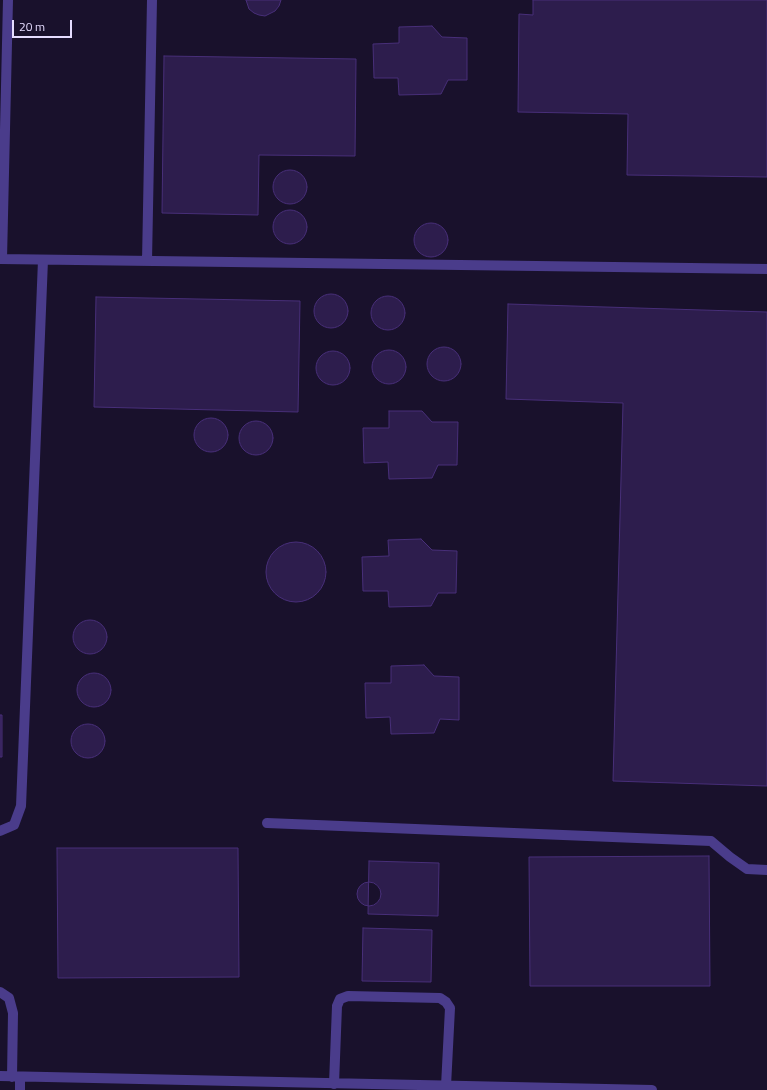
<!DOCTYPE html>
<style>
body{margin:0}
#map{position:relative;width:767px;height:1090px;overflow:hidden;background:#19112c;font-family:"Titillium Web",sans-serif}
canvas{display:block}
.scale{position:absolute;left:12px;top:20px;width:60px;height:18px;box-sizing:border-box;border:2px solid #e5dcff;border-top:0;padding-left:5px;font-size:12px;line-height:14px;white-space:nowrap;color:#e5dcff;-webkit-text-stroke:3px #19112c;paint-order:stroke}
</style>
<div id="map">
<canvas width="767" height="1090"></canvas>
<div class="scale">20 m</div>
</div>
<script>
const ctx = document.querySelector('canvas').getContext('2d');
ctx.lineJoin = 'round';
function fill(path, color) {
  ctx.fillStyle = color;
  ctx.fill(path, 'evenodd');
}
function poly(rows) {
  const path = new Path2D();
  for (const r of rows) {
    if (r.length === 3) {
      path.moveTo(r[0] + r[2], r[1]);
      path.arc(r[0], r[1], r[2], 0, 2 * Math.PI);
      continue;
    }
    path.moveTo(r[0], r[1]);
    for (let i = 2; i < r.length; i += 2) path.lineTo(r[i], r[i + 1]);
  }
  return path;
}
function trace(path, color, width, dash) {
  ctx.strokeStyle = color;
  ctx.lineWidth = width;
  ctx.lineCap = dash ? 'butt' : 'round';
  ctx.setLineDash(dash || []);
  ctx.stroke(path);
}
const building = poly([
 [246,0,281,0,279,6,275,11,265,16,259,15,254,13,249,9,246,0],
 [533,0,767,0,767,177,627,175,628,114,518,112,519,14,533,15,533,0],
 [432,26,442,37,467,38,467,80,448,80,441,94,399,95,398,78,374,78,373,44,399,43,399,27,432,26],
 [164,56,356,59,355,156,259,155,258,215,162,213,164,56],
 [290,187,17],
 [290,227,17],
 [431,240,17],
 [331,311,17],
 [388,313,17],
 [96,297,300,301,298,412,94,407,96,297],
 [508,304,767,312,767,786,613,781,623,403,506,399,508,304],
 [444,364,17],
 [389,367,17],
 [333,368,17],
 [389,411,422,411,432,422,458,422,457,465,438,465,432,478,389,479,388,462,364,463,363,428,389,428,389,411],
 [211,435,17],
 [256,438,17],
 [421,539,432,550,457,551,456,593,438,593,431,606,389,607,388,591,363,591,362,557,389,556,388,540,421,539],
 [296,572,30],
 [90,637,17],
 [424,665,434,676,459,677,459,720,440,719,434,733,391,734,390,717,366,718,365,683,391,683,391,666,424,665],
 [94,690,17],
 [0,715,2,715,2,757,0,757,0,715],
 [88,741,17],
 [57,848,238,848,239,977,58,978,57,848],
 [709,856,710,986,530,986,529,857,709,856],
 [369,861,439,863,438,916,368,914,369,861],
 [369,894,12],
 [363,928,432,930,431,982,362,981,363,928]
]);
const minor = poly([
 [0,259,767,269],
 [2,259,8,0],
 [147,261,152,0],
 [267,823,711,841,730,857,747,869,767,870],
 [0,831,14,825,21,806,43,260],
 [0,992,9,998,13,1013,12,1077],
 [0,1076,652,1090],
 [20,1077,20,1090],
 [334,1084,337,1006,340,999,348,996,440,998,446,1002,450,1008,446,1086]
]);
fill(building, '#2d1d4d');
trace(building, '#482f79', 1);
trace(minor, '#4a3c8b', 10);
</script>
